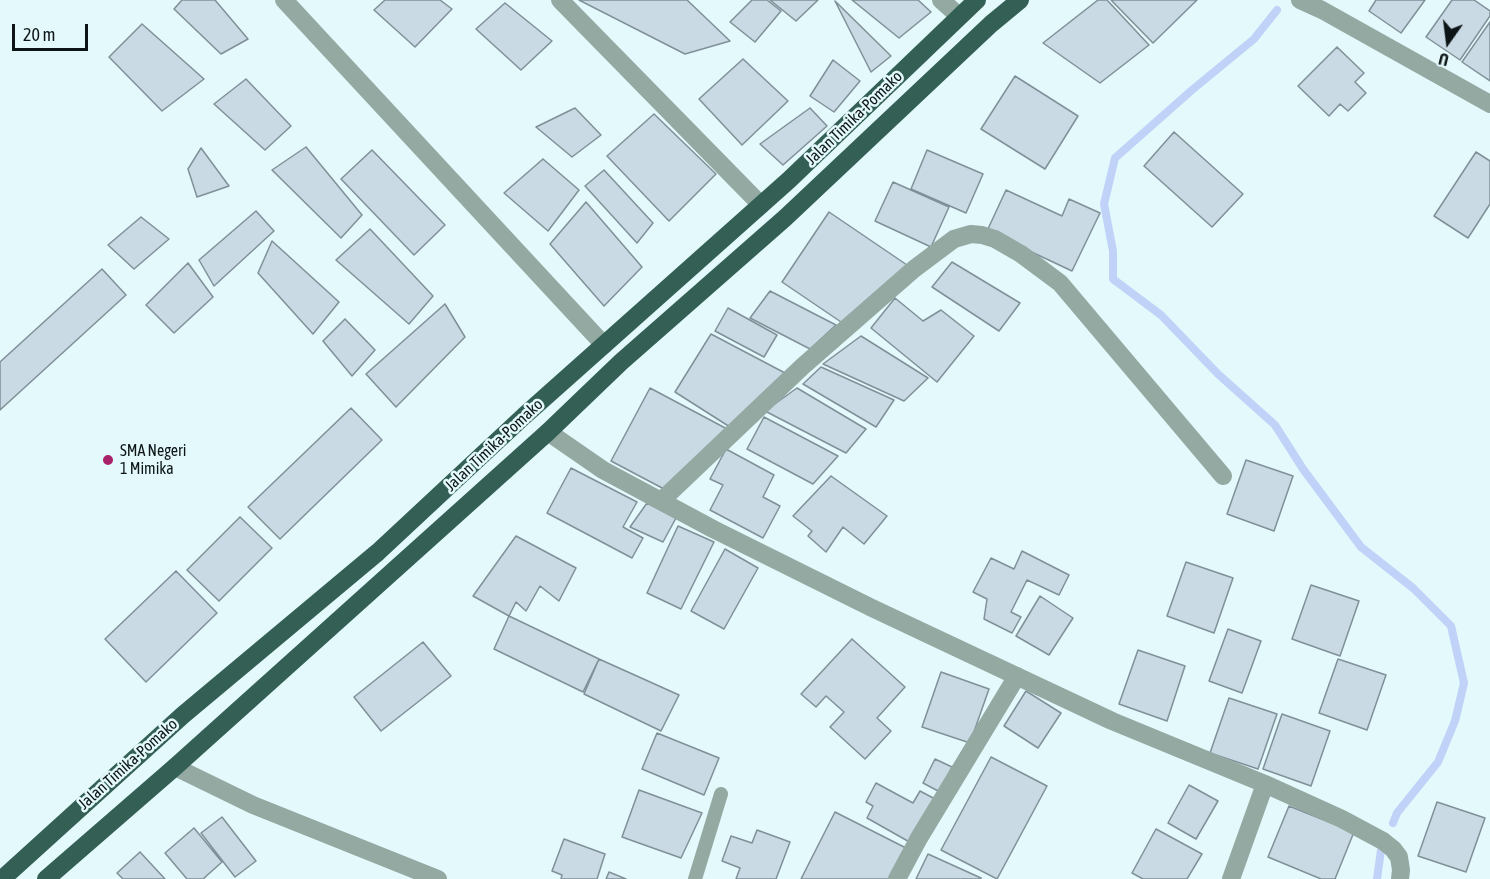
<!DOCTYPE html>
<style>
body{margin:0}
#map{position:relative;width:1490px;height:879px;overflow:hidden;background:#e3f9fb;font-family:"Asap Condensed",sans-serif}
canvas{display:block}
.north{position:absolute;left:1418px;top:12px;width:60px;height:60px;-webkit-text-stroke:4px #e3f9fb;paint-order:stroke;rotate:194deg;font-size:16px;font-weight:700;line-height:24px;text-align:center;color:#0d1516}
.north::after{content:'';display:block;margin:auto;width:21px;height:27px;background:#0d1516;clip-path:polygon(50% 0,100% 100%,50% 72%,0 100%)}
.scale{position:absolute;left:12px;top:24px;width:76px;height:27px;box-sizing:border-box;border:3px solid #0d1516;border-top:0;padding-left:8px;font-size:18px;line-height:21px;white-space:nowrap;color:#0d1516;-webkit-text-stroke:4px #e3f9fb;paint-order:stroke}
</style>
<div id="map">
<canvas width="1490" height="879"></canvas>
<div class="north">U</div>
<div class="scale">20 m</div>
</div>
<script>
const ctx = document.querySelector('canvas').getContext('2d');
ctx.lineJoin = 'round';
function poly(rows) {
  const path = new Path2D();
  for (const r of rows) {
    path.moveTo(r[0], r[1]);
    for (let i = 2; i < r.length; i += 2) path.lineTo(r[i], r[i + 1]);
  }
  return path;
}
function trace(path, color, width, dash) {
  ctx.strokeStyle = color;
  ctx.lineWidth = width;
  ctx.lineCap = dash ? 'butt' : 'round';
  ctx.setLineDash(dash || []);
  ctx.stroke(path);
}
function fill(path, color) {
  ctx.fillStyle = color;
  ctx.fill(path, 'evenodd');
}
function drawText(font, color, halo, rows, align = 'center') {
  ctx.font = font + ' "Asap Condensed",sans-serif';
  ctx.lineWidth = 5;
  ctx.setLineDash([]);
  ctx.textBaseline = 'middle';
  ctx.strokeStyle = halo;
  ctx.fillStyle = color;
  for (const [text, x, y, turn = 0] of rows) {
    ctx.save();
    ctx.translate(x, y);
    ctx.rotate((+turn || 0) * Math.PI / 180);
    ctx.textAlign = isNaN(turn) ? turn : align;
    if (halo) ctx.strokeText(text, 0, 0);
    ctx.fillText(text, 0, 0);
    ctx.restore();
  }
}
const stream = poly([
 [1277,10,1254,39,1192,90,1115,158,1104,204,1113,251,1113,279,1161,315,1218,374,1275,425,1303,469,1361,547,1413,588,1451,626,1464,683,1455,721,1438,762,1397,813,1393,823],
 [1377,879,1381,850]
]);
const building = poly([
 [182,0,215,0,248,39,221,54,174,9,182,0],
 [385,0,440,0,452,9,415,47,374,10,385,0],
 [579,0,687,0,730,41,685,54,579,0],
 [752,0,767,0,781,11,755,42,730,22,752,0],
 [770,0,818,0,796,21,770,0],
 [852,0,918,0,931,12,899,38,852,0],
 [1098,0,1107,0,1149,45,1100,83,1043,43,1098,0],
 [1111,0,1197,0,1153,43,1111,0],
 [1376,0,1425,0,1401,33,1369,11,1376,0],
 [1452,0,1474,0,1490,11,1490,16,1460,60,1426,37,1452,0],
 [835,1,891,56,871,72,835,1],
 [505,3,552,41,521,70,476,29,505,3],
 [1490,22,1490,81,1462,62,1490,22],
 [142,24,204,79,162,111,109,57,142,24],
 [1337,47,1364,73,1355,82,1366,93,1348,111,1340,104,1329,116,1298,86,1337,47],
 [743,59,788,101,742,145,699,99,743,59],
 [833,60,860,81,834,112,810,96,833,60],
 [1015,76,1078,116,1045,169,981,129,1015,76],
 [246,79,291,126,265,150,214,104,246,79],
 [575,108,601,135,572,157,536,127,575,108],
 [810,108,827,126,783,165,760,144,810,108],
 [654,114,716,174,669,221,607,156,654,114],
 [1174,132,1243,194,1212,227,1144,166,1174,132],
 [306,147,362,215,341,238,272,170,306,147],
 [201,148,229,186,197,197,188,169,201,148],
 [372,150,445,225,414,255,341,179,372,150],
 [927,150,983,174,966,213,911,189,927,150],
 [1476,152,1490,161,1490,204,1468,238,1434,216,1476,152],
 [543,159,579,190,548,231,504,193,543,159],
 [604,170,653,223,637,243,585,186,604,170],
 [893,182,949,207,931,247,875,221,893,182],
 [1006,190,1062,216,1069,199,1100,213,1072,271,987,231,1006,190],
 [586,202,642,267,604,306,550,244,586,202],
 [256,211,274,231,214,286,199,260,256,211],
 [829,212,910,267,844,324,782,282,829,212],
 [141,217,169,239,134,269,108,245,141,217],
 [370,229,433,296,409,324,336,260,370,229],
 [272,241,339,302,313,334,258,273,272,241],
 [952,262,1020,303,999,331,932,287,952,262],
 [188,263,213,297,174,333,146,305,188,263],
 [102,269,126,295,0,410,0,362,102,269],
 [770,291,836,325,810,349,750,318,770,291],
 [895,298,923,321,941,310,974,336,937,382,871,328,895,298],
 [445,304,465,337,396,407,366,374,445,304],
 [728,308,777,335,764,357,715,331,728,308],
 [345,319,375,350,352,376,323,341,345,319],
 [711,334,785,373,730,427,675,392,711,334],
 [861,336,928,378,904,401,823,364,861,336],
 [821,367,894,400,876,427,803,384,821,367],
 [650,388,729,430,664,489,611,461,650,388],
 [797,388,866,429,846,453,765,411,797,388],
 [351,408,382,440,280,539,248,507,351,408],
 [764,417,838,456,813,484,747,449,764,417],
 [726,449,774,475,763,497,780,506,763,538,710,510,723,485,710,479,726,449],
 [1246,460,1293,476,1274,531,1227,514,1246,460],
 [571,468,637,502,623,527,643,538,632,558,547,513,571,468],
 [831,476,887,516,864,544,843,527,826,552,808,536,812,531,793,516,831,476],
 [647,503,676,518,663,542,630,527,647,503],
 [240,517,272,548,219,601,187,570,240,517],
 [678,526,714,542,681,609,647,593,678,526],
 [516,536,576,568,559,601,540,586,526,611,516,602,509,616,473,596,516,536],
 [725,549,758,568,724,629,691,611,725,549],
 [1022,551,1069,575,1059,595,1027,580,1011,612,1021,617,1012,633,984,619,987,599,973,592,991,558,1014,569,1022,551],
 [1186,562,1233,578,1214,633,1167,616,1186,562],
 [176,571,217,613,146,682,105,639,176,571],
 [1311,585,1359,601,1340,656,1292,639,1311,585],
 [1040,596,1073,618,1049,655,1016,636,1040,596],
 [509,616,599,659,583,692,494,649,509,616],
 [1228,629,1261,641,1242,693,1209,681,1228,629],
 [852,639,905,687,877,718,891,731,865,759,830,727,844,712,826,696,816,707,801,694,852,639],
 [423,642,451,676,381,731,354,697,423,642],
 [1138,650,1185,666,1167,721,1119,704,1138,650],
 [599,659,679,695,661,731,584,694,599,659],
 [1338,659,1386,675,1367,730,1319,713,1338,659],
 [941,672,989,689,970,743,922,727,941,672],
 [1026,691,1061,713,1038,748,1004,726,1026,691],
 [1229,698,1277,714,1258,769,1210,753,1229,698],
 [1282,714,1330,731,1311,786,1263,769,1282,714],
 [657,733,719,758,704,795,642,769,657,733],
 [991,757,1047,786,997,879,941,850,991,757],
 [935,759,952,767,940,792,923,783,935,759],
 [876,783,913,803,920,791,937,800,913,844,867,818,873,806,866,802,876,783],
 [1189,785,1218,801,1196,839,1168,823,1189,785],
 [639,790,702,813,681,858,622,837,639,790],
 [1437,802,1485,818,1466,872,1418,856,1437,802],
 [1289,806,1354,832,1335,879,1321,879,1268,857,1289,806],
 [835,812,906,848,891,879,801,879,835,812],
 [222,817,256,861,235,877,201,833,222,817],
 [194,828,222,862,203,879,187,879,165,853,194,828],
 [1156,829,1202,854,1187,879,1143,879,1132,873,1156,829],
 [757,830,790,842,776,879,736,879,740,868,722,861,731,836,752,843,757,830],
 [564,839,605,854,597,879,561,879,562,875,552,871,564,839],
 [140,852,165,879,123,879,117,873,140,852],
 [928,854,981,878,981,879,916,879,928,854],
 [609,872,626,879,606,879,609,872]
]);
const service = poly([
 [695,879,721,794]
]);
const minor = poly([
 [284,0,604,345],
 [560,0,761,205],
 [941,0,959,16],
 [1300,0,1322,10,1490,104],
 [548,432,603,470,713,529,872,608,1112,721,1265,784,1342,819,1383,841,1393,849,1399,857,1401,870,1400,879],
 [662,500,803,366,914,269,954,239,971,234,982,235,995,239,1021,254,1060,283,1223,476],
 [175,767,253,805,438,879],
 [897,879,919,838,1017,676],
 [1231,879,1265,784]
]);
const trunk = poly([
 [2,879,183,715,378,552,524,416,789,180,977,0],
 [46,879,175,767,548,432,621,362,785,218,991,24,1020,0]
]);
const markers = [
 [108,460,6,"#a8226a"]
];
const streetNames = [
 ["Jalan Timika-Pomako",854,118,-44],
 ["Jalan Timika-Pomako",494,445,-43],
 ["Jalan Timika-Pomako",128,764,-42]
];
const poiNames = [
 ["SMA Negeri",120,451],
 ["1 Mimika",120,469]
];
trace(stream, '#c0d2f8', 8);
fill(building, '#c9dae4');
trace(building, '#809099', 1.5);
trace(service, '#93a9a2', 14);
trace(minor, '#93a9a2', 18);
trace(trunk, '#335f54', 18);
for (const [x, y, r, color] of markers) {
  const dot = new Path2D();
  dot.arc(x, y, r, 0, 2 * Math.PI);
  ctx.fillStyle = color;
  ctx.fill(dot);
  trace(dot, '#e3f9fb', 2);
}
drawText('16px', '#0d1516', '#e3f9fb', streetNames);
drawText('16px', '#0d1516', '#e3f9fb', poiNames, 'left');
</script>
